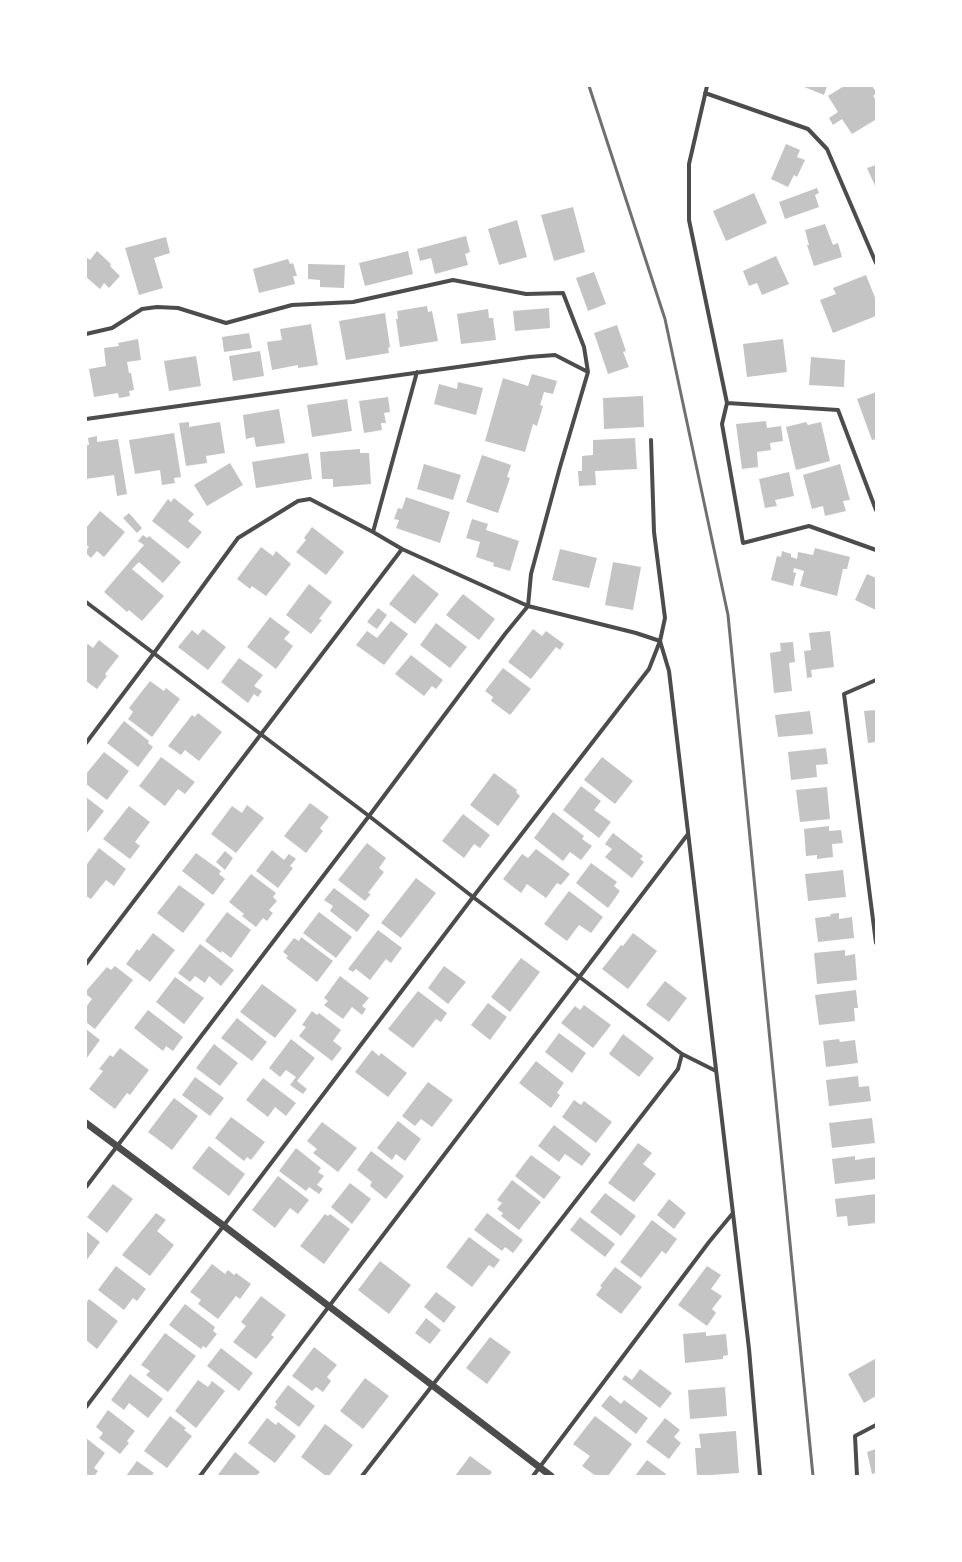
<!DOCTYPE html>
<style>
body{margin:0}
#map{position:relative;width:962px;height:1562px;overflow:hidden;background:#fff;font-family:Lato,sans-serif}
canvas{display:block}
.frame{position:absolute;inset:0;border:87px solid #fff;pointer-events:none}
</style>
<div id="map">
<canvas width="962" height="1562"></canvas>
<div class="frame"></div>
</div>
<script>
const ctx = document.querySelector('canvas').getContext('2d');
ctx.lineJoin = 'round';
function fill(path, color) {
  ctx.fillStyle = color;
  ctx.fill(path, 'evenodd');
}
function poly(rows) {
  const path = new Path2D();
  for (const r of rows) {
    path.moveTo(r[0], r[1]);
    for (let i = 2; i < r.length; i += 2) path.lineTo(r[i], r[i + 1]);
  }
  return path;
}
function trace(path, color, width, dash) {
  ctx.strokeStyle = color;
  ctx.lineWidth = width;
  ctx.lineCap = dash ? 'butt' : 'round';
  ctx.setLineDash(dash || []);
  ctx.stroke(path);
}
const building = poly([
 [802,86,827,86,824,95],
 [844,86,872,86,876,92,876,94,873,96,876,100,876,122,875,120,852,134,842,119,833,125,829,118,838,112,828,96],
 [786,144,800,150,797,157,805,160,797,177,794,175,788,187,771,179],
 [876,165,876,188,867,168],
 [817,188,819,193,815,195,819,207,785,219,779,202],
 [754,193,767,223,726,241,713,211],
 [573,207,585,252,554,261,541,215],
 [517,220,527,257,499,265,488,229],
 [825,224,833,245,838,243,842,257,814,266,807,245,809,245,805,230],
 [466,236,470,252,465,254,468,265,435,274,431,258,420,261,417,249],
 [166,237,170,253,154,258,163,288,139,295,125,248],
 [97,251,111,264,110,266,120,276,109,288,104,283,100,289,86,277,86,257,90,260],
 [408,251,413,274,365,286,359,263],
 [776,256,789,284,762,295,757,283,749,286,743,271],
 [288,259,290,264,293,263,297,276,293,276,295,284,259,293,253,269],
 [308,264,345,265,344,288,320,287,320,280,308,279],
 [594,272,606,304,588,311,576,278],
 [866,275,876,300,876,316,833,333,820,300,836,294,833,288],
 [427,306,428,312,432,311,438,341,400,347,396,319,398,319,397,311],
 [549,308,550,328,515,331,513,311],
 [488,309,489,318,493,318,496,340,461,344,457,314],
 [385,313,390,347,388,348,389,353,346,360,339,321],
 [311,324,318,365,298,368,298,365,272,370,267,342,282,340,280,329],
 [617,325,626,351,623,352,629,367,608,374,594,333],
 [249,333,252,348,224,352,222,337],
 [138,339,141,360,127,362,129,373,131,373,134,390,129,391,130,396,119,398,118,393,94,397,89,369,106,366,104,348,119,346,118,343],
 [783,339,787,372,747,377,743,344],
 [260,351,264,376,233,381,229,356],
 [196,356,201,386,169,391,164,361],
 [811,357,845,360,844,387,809,385],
 [532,374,557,381,553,394,544,392,540,405,543,406,537,426,533,424,525,452,485,441,503,378,528,386],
 [458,382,483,388,476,415,434,404,439,384,457,389],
 [876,392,876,439,872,440,857,399],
 [643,396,644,427,604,429,603,398],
 [388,397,390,412,384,413,386,423,381,423,382,430,364,433,359,401],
 [347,399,352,431,312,437,307,405],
 [279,409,285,443,256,447,254,437,246,439,243,415],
 [766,421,767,428,781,426,783,441,770,443,771,450,757,452,758,467,742,469,736,424],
 [189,422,189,427,220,422,225,453,206,456,207,463,186,466,179,423],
 [806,422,808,425,821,422,830,461,796,470,786,427],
 [174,433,181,477,174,478,175,483,162,485,160,470,135,474,129,440],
 [97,436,97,442,118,439,127,494,117,496,114,475,86,479,86,445,89,445,88,438],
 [635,438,637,469,595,471,596,485,579,486,578,471,582,471,582,456,593,455,593,440],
 [360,449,360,453,369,453,371,484,333,487,333,479,322,479,320,452],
 [308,453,312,479,256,488,252,462],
 [482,455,511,465,507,477,510,478,498,513,466,502],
 [230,463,243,485,207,506,194,485],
 [424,464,461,475,453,500,417,489],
 [840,464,850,500,843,501,846,511,825,516,823,506,812,509,803,475],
 [789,472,794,496,775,500,777,506,765,508,759,479],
 [406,497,450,512,440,543,396,528,399,520,394,519,398,508,402,509],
 [174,498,194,514,188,521,202,532,188,549,152,521,168,499,171,502],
 [100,511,125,532,104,557,97,551,91,558,86,553,86,550,89,547,86,545,86,528],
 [129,513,142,528,137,533,123,518],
 [472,519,488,524,486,530,519,541,510,571,493,566,494,563,476,557,480,542,466,538],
 [312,527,344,552,326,575,296,552,306,540,304,538],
 [143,535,147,538,149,536,181,562,163,583,139,562,132,569,164,596,142,621,129,610,127,612,104,592,144,545,138,541],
 [261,547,273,556,276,551,291,564,266,596,252,586,250,589,237,579],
 [815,548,850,557,847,569,843,569,837,596,800,586,804,571,794,568,793,572,796,573,793,586,771,580,777,556,781,557,782,551,791,554,791,557,797,559,798,552,813,555],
 [560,549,597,558,589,588,552,580],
 [613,562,641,567,633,610,605,605],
 [413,574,439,594,415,624,389,604],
 [867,574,876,578,876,610,855,600],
 [309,584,332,602,319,619,322,620,311,634,286,615],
 [463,594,495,619,479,640,446,615],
 [378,608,387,615,377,629,367,622],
 [270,617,290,632,284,639,293,646,276,669,247,647],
 [391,621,408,634,384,665,356,645,367,631,377,638],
 [436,623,467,647,450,668,420,645],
 [203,629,226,647,208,670,178,647,192,630,198,635],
 [533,629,542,636,546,631,564,644,560,650,556,647,531,679,508,662],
 [830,631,834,667,811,670,812,677,807,678,804,651,811,650,809,633],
 [99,640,119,656,105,674,107,676,97,689,86,681,86,646,88,644,93,648],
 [793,642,795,662,789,663,792,691,774,693,770,653,781,651,780,643],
 [411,655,443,680,436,689,432,686,424,696,395,674],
 [239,658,263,675,254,686,262,691,258,697,254,694,248,703,221,682],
 [503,668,531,689,510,715,491,701,493,697,485,691],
 [150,681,164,691,166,688,180,699,152,737,128,719,133,712,129,708],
 [876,710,876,742,868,743,864,711],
 [810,711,813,734,778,737,775,715],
 [198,713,222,732,199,761,185,750,181,755,168,746,192,715,195,717],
 [124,721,149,741,148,743,153,747,138,767,107,743],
 [826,748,828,764,816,765,817,777,791,780,788,752],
 [104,752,129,771,107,800,86,784,86,774],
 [161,757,195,782,185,794,178,789,165,806,139,786],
 [602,757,633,781,615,804,584,780],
 [494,773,517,790,516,792,520,796,498,826,470,805],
 [581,786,601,801,594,810,611,822,599,838,563,810],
 [827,787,830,819,800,822,796,790],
 [86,797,104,811,86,834],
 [310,803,329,817,320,828,323,831,306,853,284,836],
 [247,805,264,818,236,853,211,834,232,806,242,813],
 [129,806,150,822,135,842,140,846,130,859,103,839],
 [553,812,584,836,582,839,592,846,581,860,570,852,563,861,534,838],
 [463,814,490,835,480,848,474,844,464,858,442,841],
 [829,826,829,831,841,830,843,843,832,844,833,857,817,859,817,855,806,856,804,829],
 [613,833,643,856,640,859,644,862,632,878,605,857,612,849,605,844],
 [367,843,386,858,379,868,384,872,368,893,371,894,365,901,338,880],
 [99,848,126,869,114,886,106,880,91,899,86,896,86,863,87,864],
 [536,849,570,874,561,885,557,883,546,898,527,884,521,893,503,879,522,854,528,858],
 [272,850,284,860,289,854,296,859,290,866,293,868,278,888,256,871],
 [225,851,233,858,225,870,216,862],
 [196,853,221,871,219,874,225,879,213,895,182,871],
 [591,863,617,882,614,886,620,891,608,908,576,883],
 [843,870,846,897,808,901,805,874],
 [251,874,276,893,273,897,277,901,269,910,273,913,267,921,263,918,256,927,242,916,244,914,229,902],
 [416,878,436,893,401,938,381,923],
 [179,885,205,904,183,933,157,913],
 [334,888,370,915,357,932,330,911,333,906,324,900],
 [569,891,603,917,591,933,579,925,567,941,544,924],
 [227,912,251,930,231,958,222,951,221,953,205,941],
 [319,912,352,937,336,958,303,933],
 [839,913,839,919,852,917,854,938,818,942,815,918,831,916,830,914],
 [378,930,402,948,391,963,386,959,370,980,356,969,353,972,348,969],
 [153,933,175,950,150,982,126,964,137,949,139,951],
 [633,933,657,951,628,989,602,969,621,945,623,946],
 [301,937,333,961,317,982,286,958,288,956,283,952,294,938,299,941],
 [200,944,234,970,221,986,209,976,205,983,195,976,190,982,178,973],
 [845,950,845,956,855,954,857,980,817,984,814,953],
 [521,958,540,972,510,1012,491,997],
 [115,966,133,980,95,1029,86,1022,86,1007,92,999,86,994,86,991,107,967,111,970],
 [444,966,466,982,448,1004,428,988],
 [340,976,369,998,362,1006,366,1009,362,1015,352,1007,343,1019,324,1005,328,1001,324,998],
 [175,977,204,998,184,1024,156,1002],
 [665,981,687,998,669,1022,646,1005],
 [262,984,297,1010,275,1038,240,1012],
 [856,990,858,1008,854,1008,855,1021,819,1025,815,995],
 [418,991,447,1013,441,1022,436,1019,413,1048,388,1029],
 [488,1003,507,1017,490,1040,471,1025],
 [584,1005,611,1025,593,1048,561,1023,575,1006,580,1010],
 [148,1010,183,1037,173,1051,166,1046,163,1051,134,1028],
 [312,1011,317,1015,319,1013,341,1030,333,1041,342,1048,332,1061,299,1036,306,1027,302,1025],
 [237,1018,267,1042,252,1061,221,1038],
 [86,1029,100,1040,86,1059],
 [559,1033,586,1053,572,1073,545,1052],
 [623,1034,654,1058,639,1077,609,1054],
 [291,1039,315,1058,297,1081,307,1089,303,1094,290,1085,296,1077,286,1070,280,1077,269,1068],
 [839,1039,840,1042,855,1040,858,1063,826,1067,823,1041],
 [214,1044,238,1063,220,1086,196,1068],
 [120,1048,149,1070,130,1095,127,1093,115,1109,89,1089,103,1071,99,1069,110,1055,113,1057],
 [372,1050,379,1056,381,1053,407,1073,388,1097,355,1072],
 [536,1061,564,1083,557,1093,560,1095,551,1108,519,1083],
 [858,1076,859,1087,869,1086,871,1101,829,1106,826,1080],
 [195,1077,224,1098,210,1116,182,1095],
 [263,1078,296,1103,286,1116,275,1107,268,1117,246,1100],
 [428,1082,453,1100,432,1127,421,1119,415,1126,402,1116],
 [174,1098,198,1116,172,1150,148,1132],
 [574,1100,581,1105,584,1101,612,1122,596,1143,562,1117],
 [231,1117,265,1142,251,1160,247,1157,244,1161,215,1138],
 [872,1118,875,1143,832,1148,829,1123],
 [398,1121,421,1139,405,1161,396,1154,392,1160,377,1148],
 [322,1122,357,1148,338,1172,313,1153,317,1149,307,1141],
 [554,1125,591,1154,582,1166,565,1154,559,1162,538,1146],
 [638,1143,652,1153,643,1164,656,1174,634,1202,608,1183],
 [209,1146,245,1174,229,1196,192,1168],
 [296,1148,321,1168,318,1172,324,1176,317,1185,323,1189,319,1194,309,1187,306,1191,279,1171],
 [371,1151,404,1176,386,1199,370,1186,372,1182,357,1170],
 [531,1155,561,1177,544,1199,515,1176],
 [855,1156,855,1160,876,1157,876,1179,835,1184,832,1159],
 [278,1176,309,1200,298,1214,290,1208,275,1228,252,1210],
 [512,1180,541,1202,519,1230,501,1216,503,1213,497,1209,502,1203,497,1200],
 [350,1183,371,1199,352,1224,331,1207],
 [113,1184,133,1199,107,1233,87,1217],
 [605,1193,636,1216,621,1236,590,1212],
 [876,1194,876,1223,848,1226,847,1216,837,1217,835,1199],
 [669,1199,686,1213,674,1229,657,1215],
 [156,1213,166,1220,157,1231,174,1245,150,1276,122,1255],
 [487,1213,523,1240,513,1253,505,1247,502,1251,474,1230],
 [325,1214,328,1216,330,1214,350,1229,324,1264,300,1246],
 [580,1217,615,1244,605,1257,570,1230],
 [652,1220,677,1239,666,1254,662,1251,641,1278,620,1262],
 [86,1231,100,1242,86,1261],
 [469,1237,500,1260,494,1268,489,1265,472,1287,446,1267],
 [380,1261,411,1285,389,1314,358,1290],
 [212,1264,225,1274,228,1270,234,1275,236,1273,251,1284,240,1299,236,1296,218,1319,198,1304,201,1300,190,1292],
 [116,1266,146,1289,137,1301,133,1298,124,1310,98,1290],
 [707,1266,721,1275,711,1289,722,1296,712,1309,716,1313,707,1326,678,1305],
 [615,1267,642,1287,621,1314,596,1295,602,1287,600,1286],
 [436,1292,456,1307,444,1323,424,1307],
 [261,1296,286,1315,271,1335,274,1337,256,1359,233,1342,246,1326,241,1322],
 [89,1299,118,1321,97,1349,86,1340,86,1303],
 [185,1304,215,1327,213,1331,217,1334,206,1348,203,1346,201,1349,169,1325],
 [426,1318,441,1330,430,1344,415,1333],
 [706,1332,706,1336,726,1334,728,1355,723,1356,723,1359,685,1363,683,1334],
 [165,1333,196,1356,168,1392,146,1375,150,1371,141,1365],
 [490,1337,511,1352,487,1384,466,1368],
 [314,1347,337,1365,327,1377,331,1381,323,1392,316,1387,312,1391,292,1376],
 [221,1348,253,1373,239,1391,207,1366],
 [875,1359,876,1396,864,1403,848,1374],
 [640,1369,672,1393,660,1408,622,1379,625,1375,632,1380],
 [130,1374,163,1399,148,1418,129,1403,124,1410,111,1400],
 [365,1378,389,1396,363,1429,340,1411],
 [198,1380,208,1387,212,1381,225,1391,196,1428,175,1411],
 [288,1385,315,1406,299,1427,274,1408,277,1404,275,1402],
 [725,1387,727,1416,690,1419,688,1390],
 [610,1395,621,1404,624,1400,648,1418,636,1434,601,1406],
 [108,1410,135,1431,127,1441,129,1443,120,1454,99,1438,103,1433,96,1427],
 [170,1416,186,1428,184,1430,192,1436,167,1468,144,1451],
 [595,1416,632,1444,608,1476,596,1476,582,1466,590,1456,573,1444],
 [267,1418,276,1425,278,1422,296,1436,275,1463,248,1443],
 [665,1418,680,1430,674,1437,681,1443,669,1459,646,1442],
 [325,1424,353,1445,329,1476,326,1476,301,1457],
 [736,1431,739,1473,697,1476,695,1448,701,1448,699,1434],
 [86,1438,105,1453,94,1468,98,1471,94,1476,86,1476],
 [876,1449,876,1473,872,1474,867,1452],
 [235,1452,260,1472,256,1476,217,1476],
 [470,1456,492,1472,489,1476,455,1476],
 [647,1460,666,1474,665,1476,635,1476],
 [137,1461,154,1473,151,1476,126,1476]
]);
const minor = poly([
 [707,86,689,164,689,220,727,403,838,410,876,510],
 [705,93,808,129,827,149,876,263],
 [86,334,112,328,142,309,157,307,178,308,226,323,292,305,353,302,453,280,526,294,563,293,584,347,588,372,560,467,531,574,528,606,505,634,369,816,86,1187],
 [727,403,722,424,743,543,809,526,876,550],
 [86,419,529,357,555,355,588,372],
 [373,532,417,372],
 [86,602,369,816,473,897,682,1054,716,1071],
 [876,680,844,694,876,943],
 [86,743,154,653,238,538,298,501,310,499,373,532,402,549,528,606,636,633,660,641,669,671,749,1349,760,1476],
 [86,964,402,549],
 [86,1407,473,897,649,669,660,641,665,618,654,532,651,440],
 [200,1476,688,834],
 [362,1476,678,1069,682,1054],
 [533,1476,709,1242,733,1213],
 [857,1476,855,1436,876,1425]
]);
const tertiary = poly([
 [86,1123,224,1226,551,1476]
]);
const rail = poly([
 [589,86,665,319,728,615,813,1476]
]);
fill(building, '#c4c4c4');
trace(minor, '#4c4c4c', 4);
trace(tertiary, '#4c4c4c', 7);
trace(rail, '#707070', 3);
</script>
